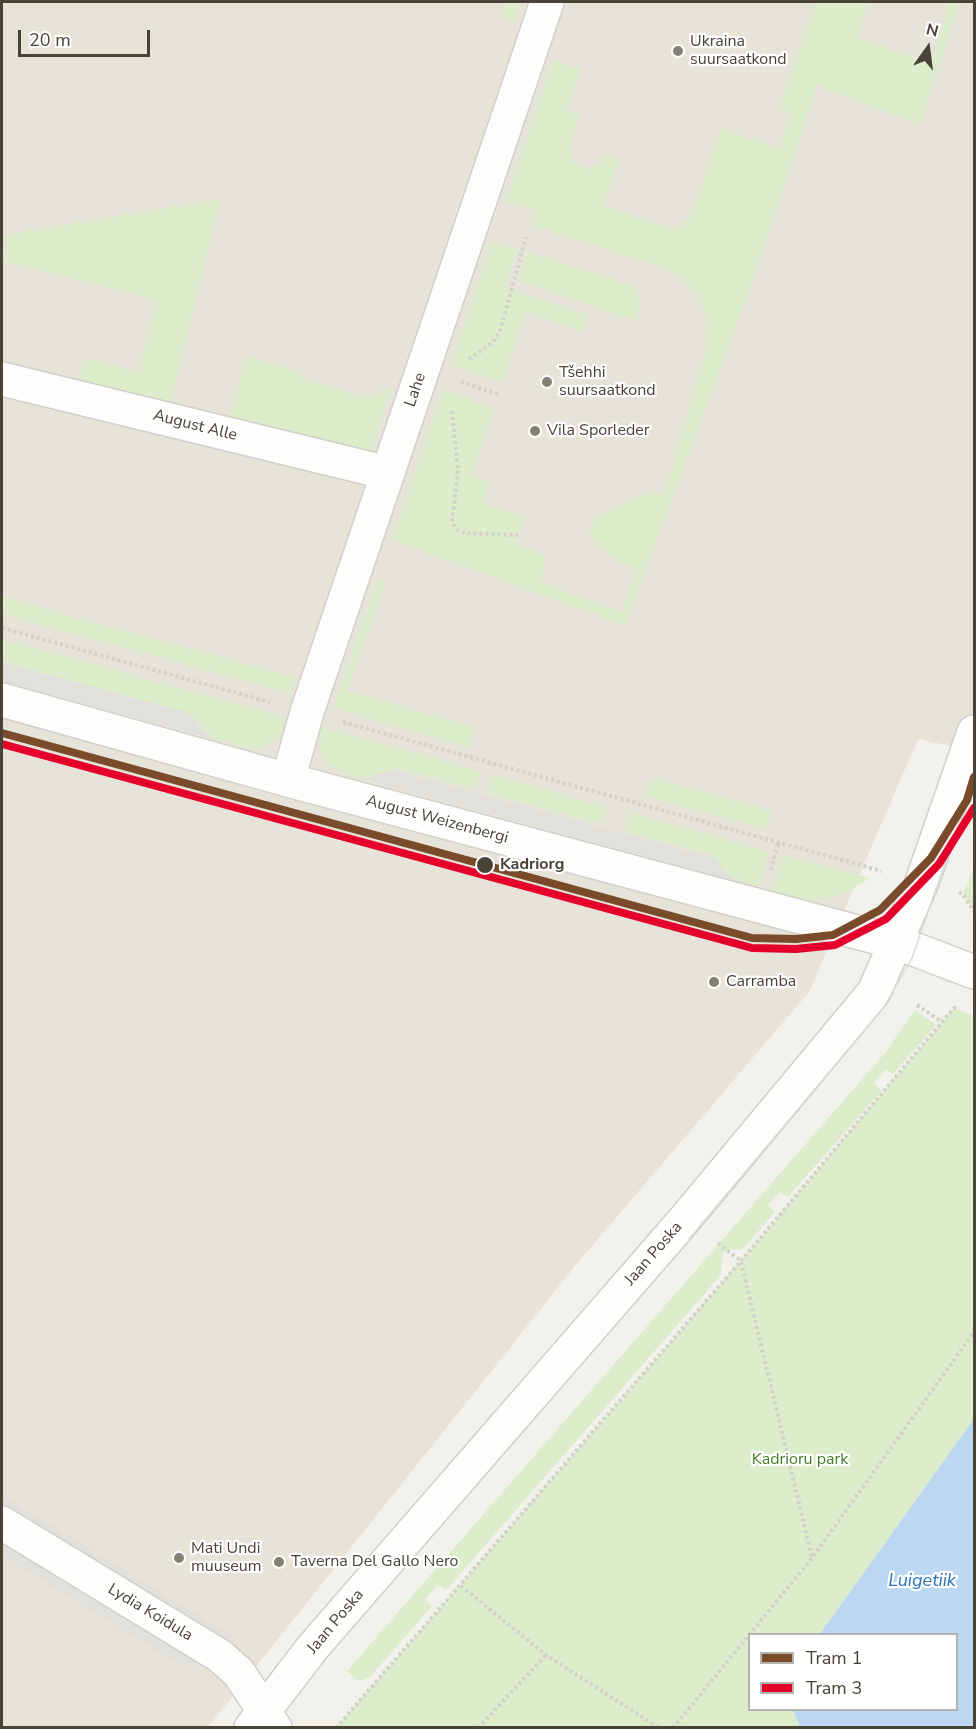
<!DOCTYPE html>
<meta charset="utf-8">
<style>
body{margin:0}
#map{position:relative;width:976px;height:1729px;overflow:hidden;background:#f2f1ec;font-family:"Nunito Sans",sans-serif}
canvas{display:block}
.frame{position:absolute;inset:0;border:3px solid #494337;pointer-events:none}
.legend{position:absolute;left:748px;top:1633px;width:210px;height:78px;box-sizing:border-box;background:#fff;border:2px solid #b6b4af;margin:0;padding:8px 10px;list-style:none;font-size:18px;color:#494337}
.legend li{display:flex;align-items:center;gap:12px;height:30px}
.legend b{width:30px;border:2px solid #b6b4af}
.north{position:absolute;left:898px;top:18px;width:60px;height:60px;-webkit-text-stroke:4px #fff;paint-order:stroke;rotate:14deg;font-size:16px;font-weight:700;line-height:24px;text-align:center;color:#494337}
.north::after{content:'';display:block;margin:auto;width:21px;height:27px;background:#494337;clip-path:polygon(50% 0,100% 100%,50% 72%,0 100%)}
.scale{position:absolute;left:18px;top:30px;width:132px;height:27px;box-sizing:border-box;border:3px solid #494337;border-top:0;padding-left:8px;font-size:18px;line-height:21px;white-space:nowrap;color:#494337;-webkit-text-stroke:4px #fff;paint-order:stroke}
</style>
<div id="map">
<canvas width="976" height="1729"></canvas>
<div class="frame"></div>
<ul class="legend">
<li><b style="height:8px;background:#7a4b2a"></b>Tram 1</li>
<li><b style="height:8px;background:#e4002b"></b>Tram 3</li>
</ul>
<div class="north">N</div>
<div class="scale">20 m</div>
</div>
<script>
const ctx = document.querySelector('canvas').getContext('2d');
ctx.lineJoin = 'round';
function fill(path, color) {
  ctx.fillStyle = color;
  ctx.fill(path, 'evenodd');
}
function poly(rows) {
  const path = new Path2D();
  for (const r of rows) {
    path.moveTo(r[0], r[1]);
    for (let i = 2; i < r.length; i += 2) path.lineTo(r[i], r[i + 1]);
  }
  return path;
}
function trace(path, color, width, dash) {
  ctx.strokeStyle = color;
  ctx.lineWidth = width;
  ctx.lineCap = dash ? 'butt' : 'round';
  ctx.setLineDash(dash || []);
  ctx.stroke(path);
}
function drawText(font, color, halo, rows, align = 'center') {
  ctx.font = font + ' "Nunito Sans",sans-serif';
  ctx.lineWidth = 4.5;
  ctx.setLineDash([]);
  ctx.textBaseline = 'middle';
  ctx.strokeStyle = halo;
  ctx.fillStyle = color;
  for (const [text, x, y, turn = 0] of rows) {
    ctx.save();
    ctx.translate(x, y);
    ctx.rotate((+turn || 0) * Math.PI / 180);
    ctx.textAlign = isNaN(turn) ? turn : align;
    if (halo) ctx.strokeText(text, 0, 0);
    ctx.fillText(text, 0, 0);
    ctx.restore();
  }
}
const residential = poly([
 [2,2,974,2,974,751,918,739,809,992,579,1261,208,1727,2,1728]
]);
const green = poly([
 [507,2,520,2,514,21,502,17],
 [816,2,868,2,857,38,932,63,949,2,959,2,920,125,817,85,753,280,625,625,392,540,443,390,494,408,471,475,490,482,483,503,524,517,516,542,523,548,545,555,542,583,621,612,637,571,607,554,590,535,595,518,649,492,663,496,706,351,707,317,697,294,678,275,664,268,531,225,536,210,506,201,553,61,580,69,566,111,580,115,569,146,572,161,585,169,599,165,606,154,619,159,603,206,674,230,687,221,694,208,721,129,780,148,791,113,779,109],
 [220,199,170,405,78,382,85,359,139,372,157,300,4,261,10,234],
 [492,242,518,250,505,287,587,315,583,331,525,312,502,382,451,365],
 [527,252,631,285,637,291,641,305,635,321,518,280],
 [246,357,291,369,306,380,360,396,380,395,383,388,391,390,369,457,229,421],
 [380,580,386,581,347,691,474,727,470,744,467,747,333,708,376,583],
 [2,597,103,625,295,677,290,693,2,614],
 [2,639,287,718,283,731,273,742,261,748,251,749,216,739,205,732,189,713,2,662],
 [321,727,480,771,475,789,394,768,393,771,375,777,356,777,331,767,324,759,320,750],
 [492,775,607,807,604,816,596,823,487,793],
 [654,778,771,811,768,824,764,829,644,796],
 [629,813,768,851,760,887,731,877,720,867,718,861,710,857,710,854,625,832],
 [782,855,870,878,846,893,810,901,773,891],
 [974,866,974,912,963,894],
 [954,1008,974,1016,974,1727,336,1728,741,1261],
 [750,1634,956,1634,956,1710,750,1710],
 [915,1010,936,1025,893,1074,885,1070,874,1083,882,1090,788,1197,780,1192,768,1205,775,1212,742,1250,729,1249,723,1252,721,1275,446,1590,438,1585,425,1599,432,1606,369,1678,358,1681,347,1671,884,1054]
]);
const parking = poly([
 [2,662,189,713,205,732,215,739,2,681],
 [390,770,716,859,724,872,737,881,365,779],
 [2,1495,232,1636,227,1648,2,1512],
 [2,1536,204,1661,180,1665,2,1556]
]);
const water = poly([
 [974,1419,974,1727,800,1727,793,1710,956,1710,956,1634,820,1634]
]);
const path = poly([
 [469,359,493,342,500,331,526,237],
 [461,382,501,395],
 [452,411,458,470,452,522,457,530,466,533,518,535],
 [2,628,270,702],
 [343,722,882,871],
 [771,870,778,843],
 [959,892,963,894,974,912],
 [917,1005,942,1022],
 [718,1243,741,1261,812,1558],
 [461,1586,546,1655,659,1728],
 [336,1728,741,1261,942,1022,954,1008,957,1009],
 [478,1728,546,1655],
 [673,1728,812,1558,974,1332]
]);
const minor = poly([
 [2,379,388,473],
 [2,700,288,780,898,943,974,972],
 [288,780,307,712,547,2],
 [2,1523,220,1656,239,1673,275,1728]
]);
const tertiary = poly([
 [251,1728,313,1647,686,1218,874,992,922,882,974,732]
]);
const tram = poly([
 [689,1239,884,1007,912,958,967,800]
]);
const tram1 = poly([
 [2,733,752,938,796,939,833,935,880,910,931,858,967,800,974,777]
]);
const tram2 = poly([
 [2,744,752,948,796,949,835,945,886,919,939,864,974,808]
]);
const markers = [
 [678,51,6,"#848076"],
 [547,382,6,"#848076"],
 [535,431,6,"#848076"],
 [485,865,9,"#494337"],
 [714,982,6,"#848076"],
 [179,1558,6,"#848076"],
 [279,1562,6,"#848076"]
];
const poiNames = [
 ["Ukraina",690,42],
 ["suursaatkond",690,60],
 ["Tšehhi",559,373],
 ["suursaatkond",559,391],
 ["Vila Sporleder",547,431],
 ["Carramba",726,982],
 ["Mati Undi",191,1549],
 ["muuseum",191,1567],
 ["Taverna Del Gallo Nero",291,1562]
];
const streetNames = [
 ["Lahe",416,390,-71],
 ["August Alle",195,426,14],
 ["August Weizenbergi",437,820,15],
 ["Jaan Poska",654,1254,-49],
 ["Lydia Koidula",150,1613,31],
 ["Jaan Poska",336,1622,-50]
];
const stopNames = [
 ["Kadriorg",500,865]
];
const parkNames = [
 ["Kadrioru park",800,1460]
];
const waterNames = [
 ["Luigetiik",922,1582]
];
fill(residential, '#e6e3d9');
fill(green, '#ddedcb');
fill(parking, '#e1e0db');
fill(water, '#bbd7f1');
trace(minor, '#d0cfc9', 36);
trace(tertiary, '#d0cfc9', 36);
trace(path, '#d2d1ca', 4, [3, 3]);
trace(minor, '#fdfdfc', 33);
trace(tertiary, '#fdfdfc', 33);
trace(tram, '#dadad9', 1.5);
trace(tram1, '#7a4b2a', 8);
trace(tram2, '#e4002b', 8);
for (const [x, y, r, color] of markers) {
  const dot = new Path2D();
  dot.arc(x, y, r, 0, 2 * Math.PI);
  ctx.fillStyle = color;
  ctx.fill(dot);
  trace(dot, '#fff', 2);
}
drawText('16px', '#494337', '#fff', poiNames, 'left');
drawText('16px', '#494337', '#fff', streetNames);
drawText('bold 16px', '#494337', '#fff', stopNames, 'left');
drawText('16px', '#417e27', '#fff', parkNames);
drawText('italic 18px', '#2b72ba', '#fff', waterNames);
</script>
